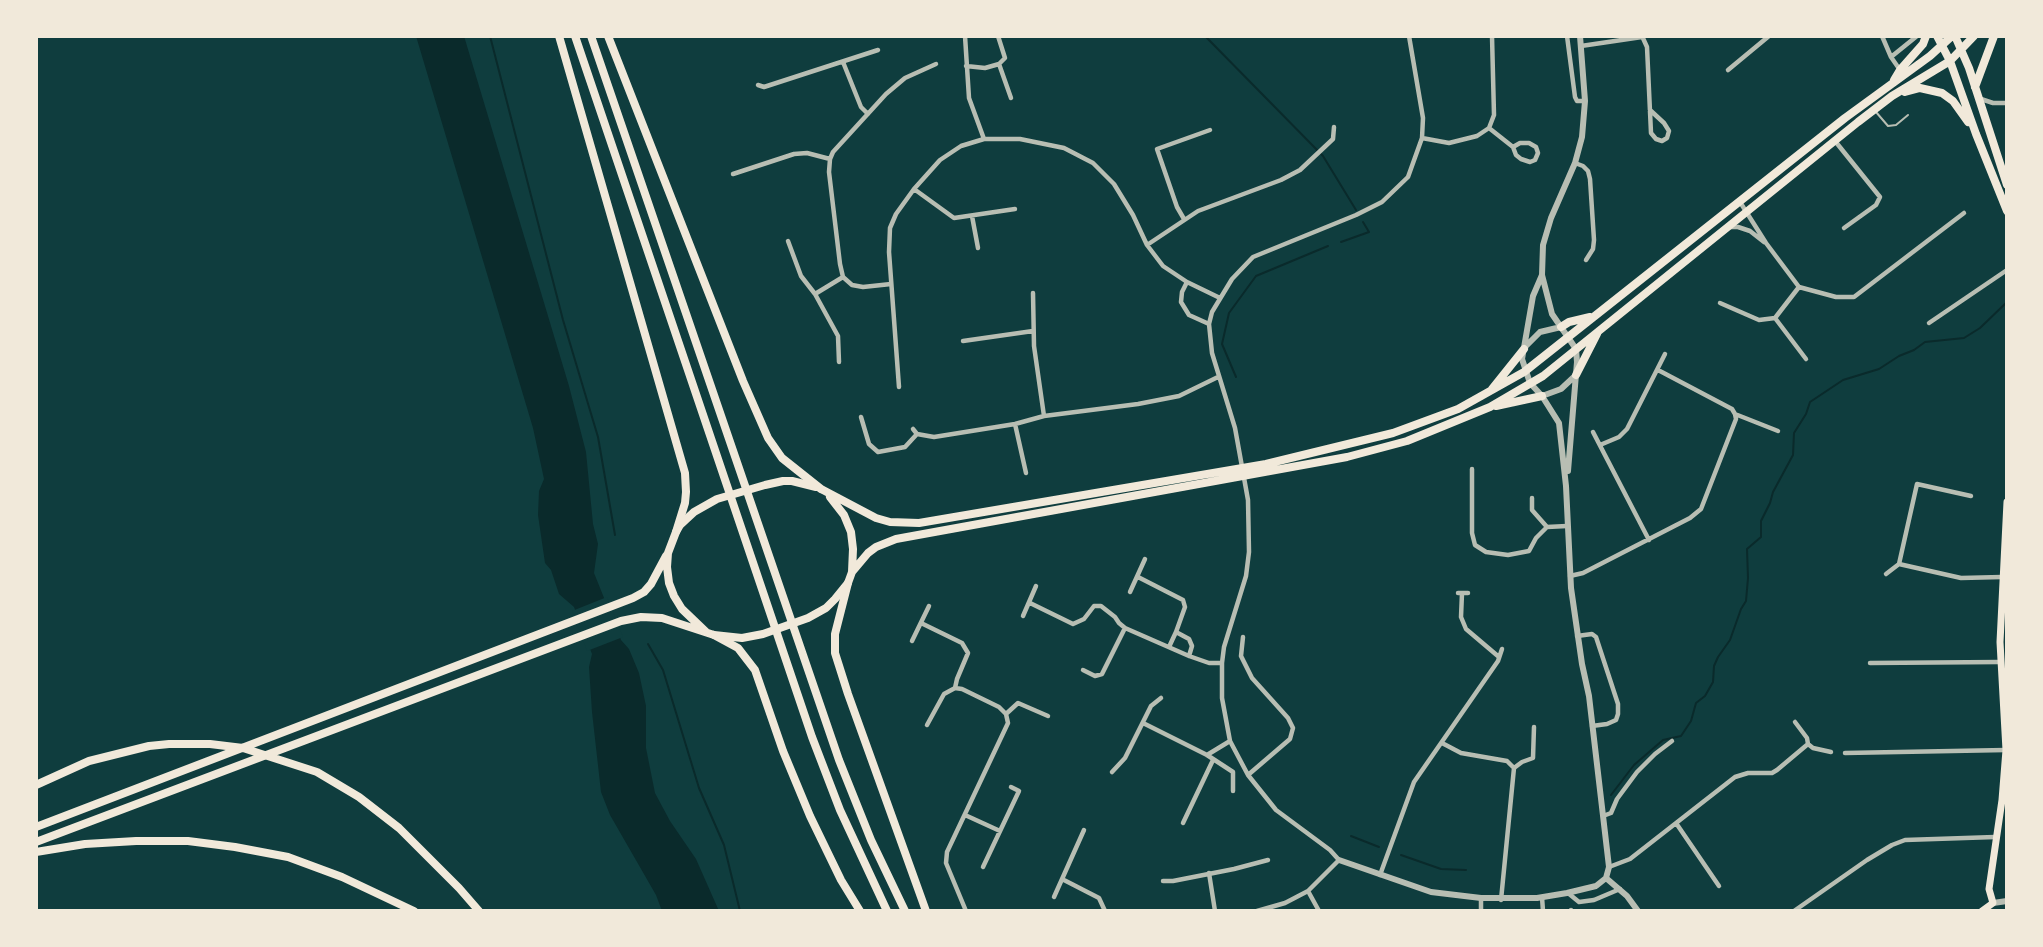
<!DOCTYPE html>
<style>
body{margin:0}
#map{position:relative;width:2043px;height:947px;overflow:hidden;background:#0f3d3e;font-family:"Noto Serif",serif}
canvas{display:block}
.frame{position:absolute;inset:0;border:38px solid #f1e9da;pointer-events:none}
</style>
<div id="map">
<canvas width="2043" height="947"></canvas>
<div class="frame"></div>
</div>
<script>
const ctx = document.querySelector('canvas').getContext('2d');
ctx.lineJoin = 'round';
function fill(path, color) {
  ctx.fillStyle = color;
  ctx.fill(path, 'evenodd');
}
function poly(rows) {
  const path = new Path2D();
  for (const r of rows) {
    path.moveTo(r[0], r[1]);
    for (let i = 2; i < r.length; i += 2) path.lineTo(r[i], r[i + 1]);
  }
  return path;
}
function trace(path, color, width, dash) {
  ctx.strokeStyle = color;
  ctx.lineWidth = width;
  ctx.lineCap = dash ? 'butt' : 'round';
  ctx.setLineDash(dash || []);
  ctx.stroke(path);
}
const water = poly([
 [416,36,464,36,569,386,586,452,593,524,598,544,594,573,621,640,629,649,639,673,646,706,646,748,655,793,670,821,696,859,719,911,662,911,656,895,610,815,601,792,592,712,589,667,592,654,574,607,559,594,551,570,545,563,538,515,539,491,544,479,533,428]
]);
const pier = poly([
 [607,597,623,637,587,651,572,611]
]);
const stream = poly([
 [490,36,563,320,598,437,615,535],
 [1205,36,1323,156,1356,210],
 [1341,242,1369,232,1363,222],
 [1236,377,1222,344,1229,313,1256,276,1328,246],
 [648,644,663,670,699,788,724,845,740,911],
 [1611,795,1634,765,1663,740,1681,736,1691,721,1696,703,1705,696,1713,682,1714,666,1718,657,1730,640,1741,609,1746,601,1748,578,1747,549,1761,537,1761,521,1770,503,1773,492,1793,455,1794,433,1806,414,1810,402,1843,380,1879,369,1899,356,1914,350,1925,342,1964,338,1980,328,2007,302],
 [1351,836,1379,847],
 [1401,855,1441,869,1466,870]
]);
const service = poly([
 [1876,112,1888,126,1896,125,1908,115]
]);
const minor = poly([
 [965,36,969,98,984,139],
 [1567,36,1575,97,1577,101,1585,101],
 [1642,36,1647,47,1651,133,1656,139,1662,141,1667,138,1669,131,1664,123,1650,110],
 [1882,36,1891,57],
 [1581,46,1642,37],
 [843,62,861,107,868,114],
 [999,64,1011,98],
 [966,66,985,68,999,64,1005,58,998,36],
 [1728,70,1769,36],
 [1900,70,1891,57,1917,36],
 [758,85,764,87,878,50],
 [1978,98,1993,103,2007,103],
 [1489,128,1513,147,1516,155,1521,159,1530,162,1535,160,1538,153,1536,147,1529,143,1520,143,1513,147],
 [1422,138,1449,143,1477,136,1489,128,1494,115,1492,36],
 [1835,141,1880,197,1876,205,1844,228],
 [1575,163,1583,166,1588,171,1590,179,1594,240,1593,249,1586,260],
 [733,174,794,154,807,153,830,159],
 [914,189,954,218,1015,209],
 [1740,202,1766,243,1799,287,1775,318],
 [972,216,978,248],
 [1184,219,1177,207,1157,149,1210,130],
 [1728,227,1738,227,1750,231,1764,242],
 [788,241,801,276,815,294,838,336,839,362],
 [1147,245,1198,211,1281,180,1300,170,1333,139,1334,127],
 [1187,282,1182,292,1181,302,1189,315,1209,324],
 [891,284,863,287,852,285,843,277,840,264,829,172,830,159,833,152,886,94,905,78,936,64],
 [1799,287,1836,297,1854,297,1964,213],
 [1033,293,1034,346,1044,416],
 [815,294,843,277],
 [1720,303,1759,320,1775,318],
 [1775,318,1806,359],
 [1929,323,2007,270],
 [963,341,1033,331],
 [899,387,889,252,890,228,896,214,914,189,940,160,961,146,984,139,1020,139,1064,148,1093,163,1114,184,1133,215,1147,245,1163,266,1187,282,1220,298],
 [1735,414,1778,431],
 [861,417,869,444,878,452,905,447,917,434],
 [1015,424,1026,473],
 [913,429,917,434,934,437,1015,424,1044,416,1138,404,1179,396,1218,377],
 [1593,432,1649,540],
 [1600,445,1619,437,1627,429,1665,354],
 [1472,469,1472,533,1475,545,1486,552,1508,555,1529,551,1536,538,1547,527,1567,526],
 [1532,498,1532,510,1547,527],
 [1899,564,1917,484,1971,496],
 [1886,574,1899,564,1961,578,2002,577],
 [1570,576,1583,573,1690,518,1701,509,1736,419,1735,414,1732,409,1658,370],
 [1138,577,1183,600,1185,607,1176,632],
 [1130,592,1145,559],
 [1458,593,1468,593],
 [1462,593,1461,617,1466,629,1499,657],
 [1030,603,1073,624,1084,619,1094,606,1101,606,1115,617,1119,623,1125,628,1189,656,1209,663,1222,663],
 [1023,616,1036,586],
 [921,623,962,643,968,653,957,679,955,688],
 [1577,636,1592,634,1596,637,1618,704,1618,714,1616,720,1607,724,1592,726],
 [1243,637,1241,656,1252,678,1288,718,1293,728,1290,739,1248,775],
 [912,641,929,606],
 [1169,647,1176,632,1189,639,1192,646,1189,656],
 [1870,663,2000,662],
 [1083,670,1095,676,1102,674,1125,628],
 [1006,714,1018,703,1048,716],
 [1143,723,1207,755,1233,772,1233,791],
 [927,725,944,694,955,688,962,689,999,707,1006,714,1008,723,947,852,946,863,966,911],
 [1442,743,1461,753,1507,761,1514,768,1501,900],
 [1808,744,1813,748,1831,752],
 [1845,753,2006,750],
 [1207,755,1230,741],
 [1514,768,1522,762,1533,758,1534,727],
 [1112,772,1125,758,1151,706,1161,698],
 [965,815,1000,831],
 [1603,816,1611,813,1617,799,1637,772,1655,754,1672,741],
 [1183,823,1213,760],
 [1676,823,1719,886],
 [983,867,1019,791,1011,787],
 [1609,867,1630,859,1735,777,1748,773,1772,773,1777,770,1808,744,1807,738,1795,722],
 [1209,873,1215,911],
 [1380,875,1414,782,1498,661,1502,649],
 [1062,879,1099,898,1105,911],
 [1163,881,1173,881,1234,869,1268,860],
 [1308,891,1319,911],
 [1568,893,1579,902,1594,900,1620,889],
 [1054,897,1084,830],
 [1542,897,1543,911],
 [1571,910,1571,911],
 [1257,911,1285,903,1308,891,1339,860,1330,850,1276,810,1248,775,1230,741,1222,698,1222,663,1224,647,1246,576,1249,552,1248,500,1235,428,1212,353,1209,324,1212,312,1232,279,1253,257,1356,215,1382,202,1408,177,1422,138,1423,118,1409,36],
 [1481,911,1481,898],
 [1794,911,1867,860,1892,845,1905,840,1995,837]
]);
const tertiary = poly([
 [1542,275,1533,296,1522,359,1530,383,1542,396,1559,423,1566,486,1571,588,1582,664,1589,696,1609,867,1606,878],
 [1526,346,1540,332,1561,327],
 [1542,396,1561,389,1576,375],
 [1568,471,1577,362,1576,349,1552,314,1542,275,1543,245,1551,218,1575,163,1582,137,1585,101,1580,36],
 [1339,860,1431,892,1481,898,1537,898,1567,893,1596,886,1606,878],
 [1606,878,1627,896,1638,911],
 [1993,903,2007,901]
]);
const secondary = poly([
 [1982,911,1993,903,1989,889,2002,800,2006,750,2000,642,2007,502]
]);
const primary = poly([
 [1937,36,1950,61,1976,134,2007,211],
 [1955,36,1969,68,2007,185],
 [1894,80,1900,70,1923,44,1926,36],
 [1975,87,1994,36],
 [1905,92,1920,88,1942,93,1953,101,1968,122],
 [1561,327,1569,322,1590,317],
 [1576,375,1597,334],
 [1492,389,1524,349],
 [1496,406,1542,396],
 [823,490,876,518,890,522,919,523,1266,464,1393,433,1458,409,1524,372,1845,118,1930,56,1952,36],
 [852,572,868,553,876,547,896,539,1347,457,1407,441,1490,407,1543,376,1858,122,1892,96,1950,61,1974,36],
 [706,632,682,609,674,596,669,583,667,567,668,553,676,532,680,525,694,512,717,499,765,485,783,481,792,481,816,487],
 [36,785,89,761,149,746,169,744,210,744,243,748,317,772,359,797,399,828,459,888,479,911],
 [36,827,633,598,644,592,651,584,666,556],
 [36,842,621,621,641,617,662,618,714,635,742,638,763,634,808,618,826,608,835,599,848,583,852,572,853,549,851,532,844,515,830,497],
 [36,852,85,844,136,841,188,841,235,847,288,857,342,877,414,911]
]);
const motorway = poly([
 [559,36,685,473,686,492,685,503,676,532],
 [575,36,812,737,840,810,887,911],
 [591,36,839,760,871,840,905,911],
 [608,36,743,381,768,438,782,458,821,489],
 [848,583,835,634,835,653,848,694,926,911],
 [714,635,738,648,755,670,783,751,810,816,841,880,860,911]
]);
fill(water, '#0a2a2b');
fill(pier, '#0f3d3e');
trace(stream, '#0a2a2b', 2);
trace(service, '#b8beb3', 2);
trace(minor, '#b8beb3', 4.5);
trace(tertiary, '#b8beb3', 6);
trace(secondary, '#f1e9da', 7);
trace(primary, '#f1e9da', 8);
trace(motorway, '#f1e9da', 8);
</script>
